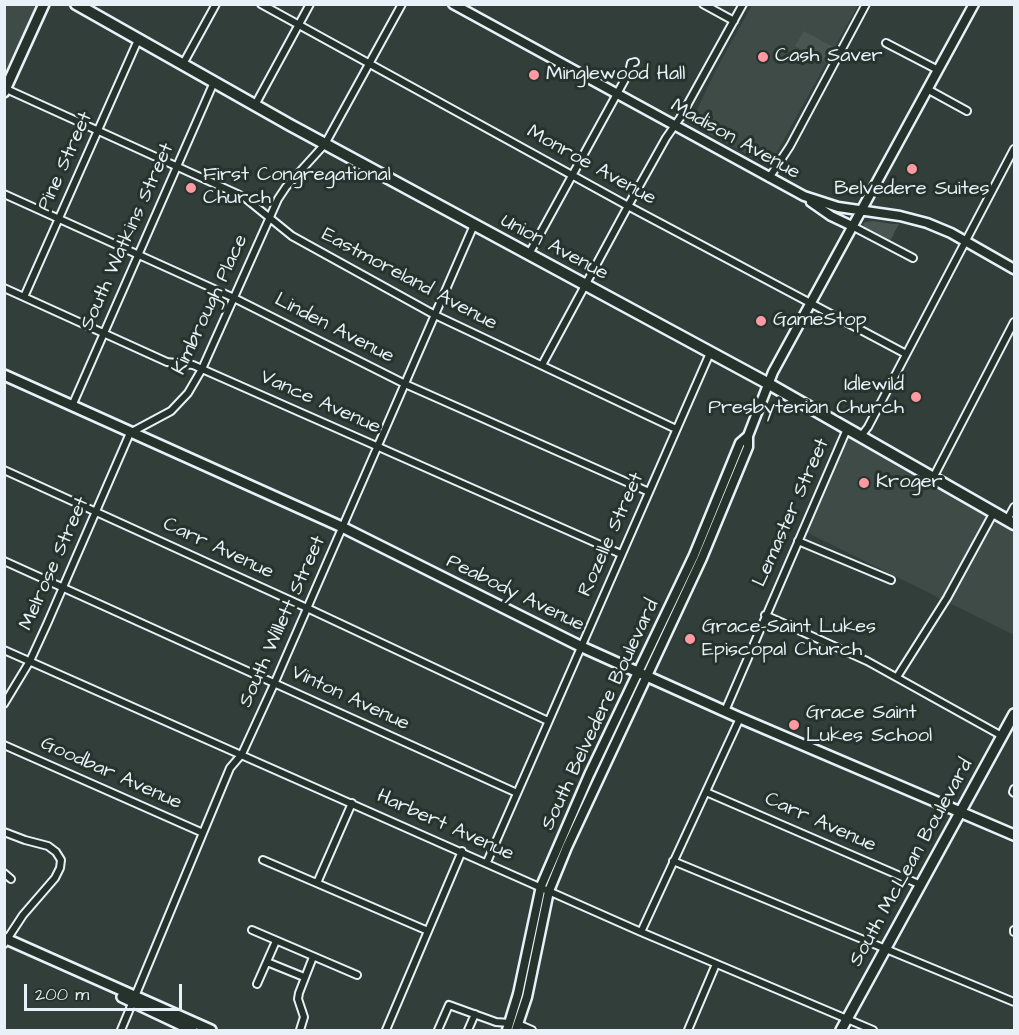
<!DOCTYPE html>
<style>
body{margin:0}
#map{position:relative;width:1019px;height:1035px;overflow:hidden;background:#323e39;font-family:"Architects Daughter",sans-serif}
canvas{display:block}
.frame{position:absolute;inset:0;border:6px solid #e8f1f8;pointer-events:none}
.scale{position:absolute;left:24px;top:984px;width:158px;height:27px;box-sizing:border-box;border:3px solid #e8f1f8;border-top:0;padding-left:8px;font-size:18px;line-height:21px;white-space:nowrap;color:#e8f1f8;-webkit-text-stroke:4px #26332d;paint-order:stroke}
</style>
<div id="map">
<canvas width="1019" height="1035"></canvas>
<div class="frame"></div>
<div class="scale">200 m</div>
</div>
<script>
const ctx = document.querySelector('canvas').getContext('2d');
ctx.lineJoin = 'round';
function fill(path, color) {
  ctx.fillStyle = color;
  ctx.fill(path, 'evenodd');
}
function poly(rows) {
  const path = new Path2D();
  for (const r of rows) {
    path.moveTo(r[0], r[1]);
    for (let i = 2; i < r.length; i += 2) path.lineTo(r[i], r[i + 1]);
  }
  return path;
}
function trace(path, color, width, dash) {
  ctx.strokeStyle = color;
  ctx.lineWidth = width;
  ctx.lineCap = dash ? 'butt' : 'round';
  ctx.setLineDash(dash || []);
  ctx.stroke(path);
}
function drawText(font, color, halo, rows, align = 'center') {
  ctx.font = font + ' "Architects Daughter",sans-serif';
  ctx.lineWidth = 6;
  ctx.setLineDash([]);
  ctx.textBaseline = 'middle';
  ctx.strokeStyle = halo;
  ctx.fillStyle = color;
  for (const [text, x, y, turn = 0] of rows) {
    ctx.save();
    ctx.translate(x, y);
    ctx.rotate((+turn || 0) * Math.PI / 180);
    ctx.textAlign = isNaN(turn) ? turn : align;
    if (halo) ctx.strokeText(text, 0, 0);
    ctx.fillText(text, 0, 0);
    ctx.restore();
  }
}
const built = poly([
 [5,4,37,5,5,76,4,5],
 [752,5,858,5,771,163,767,165,690,124,717,68],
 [848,430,1014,516,1014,635,804,531]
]);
const green = poly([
 [804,31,835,48,827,63,795,46],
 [873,221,893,224,899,224,890,241,864,227,863,224,865,222]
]);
const minor = poly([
 [261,4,628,206,906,354],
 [703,4,734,21],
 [886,43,938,70],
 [183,64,216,4],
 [4,88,244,197,292,236,435,315,676,429],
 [927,89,967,111],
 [255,105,310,4],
 [769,178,790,146,866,4],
 [4,194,234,298,405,384,649,492],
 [852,226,913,258],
 [529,254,629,72,631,63,635,62],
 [4,288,167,362,193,365,202,369,621,554],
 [24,297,138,40],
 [542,365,628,206,666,138,680,118,743,4],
 [72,406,214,82],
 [861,436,868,427,1014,149],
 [4,470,307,608,548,721],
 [933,478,1014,322],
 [1007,520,1014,507],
 [798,541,891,580],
 [4,561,517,793],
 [765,615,867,661,1002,736],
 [4,650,641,932,873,1030],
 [897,677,947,598,994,512],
 [4,704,30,661,47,624,130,433,171,411,188,393,202,369,278,199,286,187,325,144,402,4],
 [725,711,847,429],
 [4,745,203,833],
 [1014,789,1013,792,1014,793],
 [706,792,921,885],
 [4,832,25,840,48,846,56,852,61,860,60,868,55,878,23,915,4,944],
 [263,860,428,931],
 [673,861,1014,1002],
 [487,862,710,353],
 [4,873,11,879],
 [317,883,352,803],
 [252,930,357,975],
 [641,932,740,718],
 [1014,932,1014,930],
 [267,962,304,977],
 [257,984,276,941],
 [518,1024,532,1030],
 [121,1030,230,768,242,754,275,682,474,225],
 [300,1030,304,1017,298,999,299,993,313,957],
 [386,1030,462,851],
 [438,1030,449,1005,496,1022,509,1023],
 [468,1030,475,1014],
 [688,1030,716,964]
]);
const tertiary = poly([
 [453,4,804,196,838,207,900,216,927,223,951,233,1014,269],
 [811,202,831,216,852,226],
 [507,1030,518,994,541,886,589,775,694,555,740,443,748,436],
 [516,1030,527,997,549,891,567,847,702,558,748,447,748,436,773,372,974,4]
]);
const secondary = poly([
 [4,92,44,4],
 [4,375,342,527,582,647,740,718,1014,835],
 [4,938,211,1030],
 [122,997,192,1030],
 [841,1030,1014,714]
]);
const primary = poly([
 [76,4,290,125,769,384,1014,524]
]);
const markers = [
 [763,57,6,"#ff9aa2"],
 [534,75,6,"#ff9aa2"],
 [912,169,6,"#ff9aa2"],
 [191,188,6,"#ff9aa2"],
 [761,321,6,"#ff9aa2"],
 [916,397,6,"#ff9aa2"],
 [864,483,6,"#ff9aa2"],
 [690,639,6,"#ff9aa2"],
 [794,725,6,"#ff9aa2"]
];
const poiNames = [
 ["Cash Saver",775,57],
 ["Minglewood Hall",546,75],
 ["First Congregational",203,176],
 ["Church",203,199],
 ["Belvedere Suites",912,190,"center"],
 ["GameStop",773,321],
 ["Idlewild",904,386,"right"],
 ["Presbyterian Church",904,409,"right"],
 ["Kroger",876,483],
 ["Grace-Saint Lukes",702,628],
 ["Episcopal Church",702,651],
 ["Grace Saint",806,714],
 ["Lukes School",806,737]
];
const streetNames = [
 ["Madison Avenue",735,140,29],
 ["Pine Street",66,162,-66],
 ["Monroe Avenue",591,166,29],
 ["South Watkins Street",128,237,-66],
 ["Union Avenue",554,248,28],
 ["Eastmoreland Avenue",409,280,28],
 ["Kimbrough Place",211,305,-65],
 ["Linden Avenue",334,329,27],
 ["Vance Avenue",320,403,24],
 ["Lemaster Street",792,513,-66],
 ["Rozelle Street",612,535,-66],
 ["Carr Avenue",218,549,25],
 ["Melrose Street",55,564,-66],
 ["Peabody Avenue",515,594,26],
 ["South Willett Street",283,622,-66],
 ["Vinton Avenue",350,699,25],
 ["South Belvedere Boulevard",601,715,-65],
 ["Goodbar Avenue",111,774,24],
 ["Carr Avenue",820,823,24],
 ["Harbert Avenue",445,826,24],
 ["South McLean Boulevard",912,863,-61]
];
fill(built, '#3f4b46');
fill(green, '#495651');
trace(minor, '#e8f1f8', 10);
trace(tertiary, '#e8f1f8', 13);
trace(secondary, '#e8f1f8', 14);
trace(primary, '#e8f1f8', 15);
trace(minor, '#26332d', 6);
trace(tertiary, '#26332d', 8);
trace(secondary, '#26332d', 9);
trace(primary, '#26332d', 10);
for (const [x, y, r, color] of markers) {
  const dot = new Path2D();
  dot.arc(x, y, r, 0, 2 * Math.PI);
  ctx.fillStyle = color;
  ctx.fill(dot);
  trace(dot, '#26332d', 2);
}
drawText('20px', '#e8f1f8', '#26332d', poiNames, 'left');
drawText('20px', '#e8f1f8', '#26332d', streetNames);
</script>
